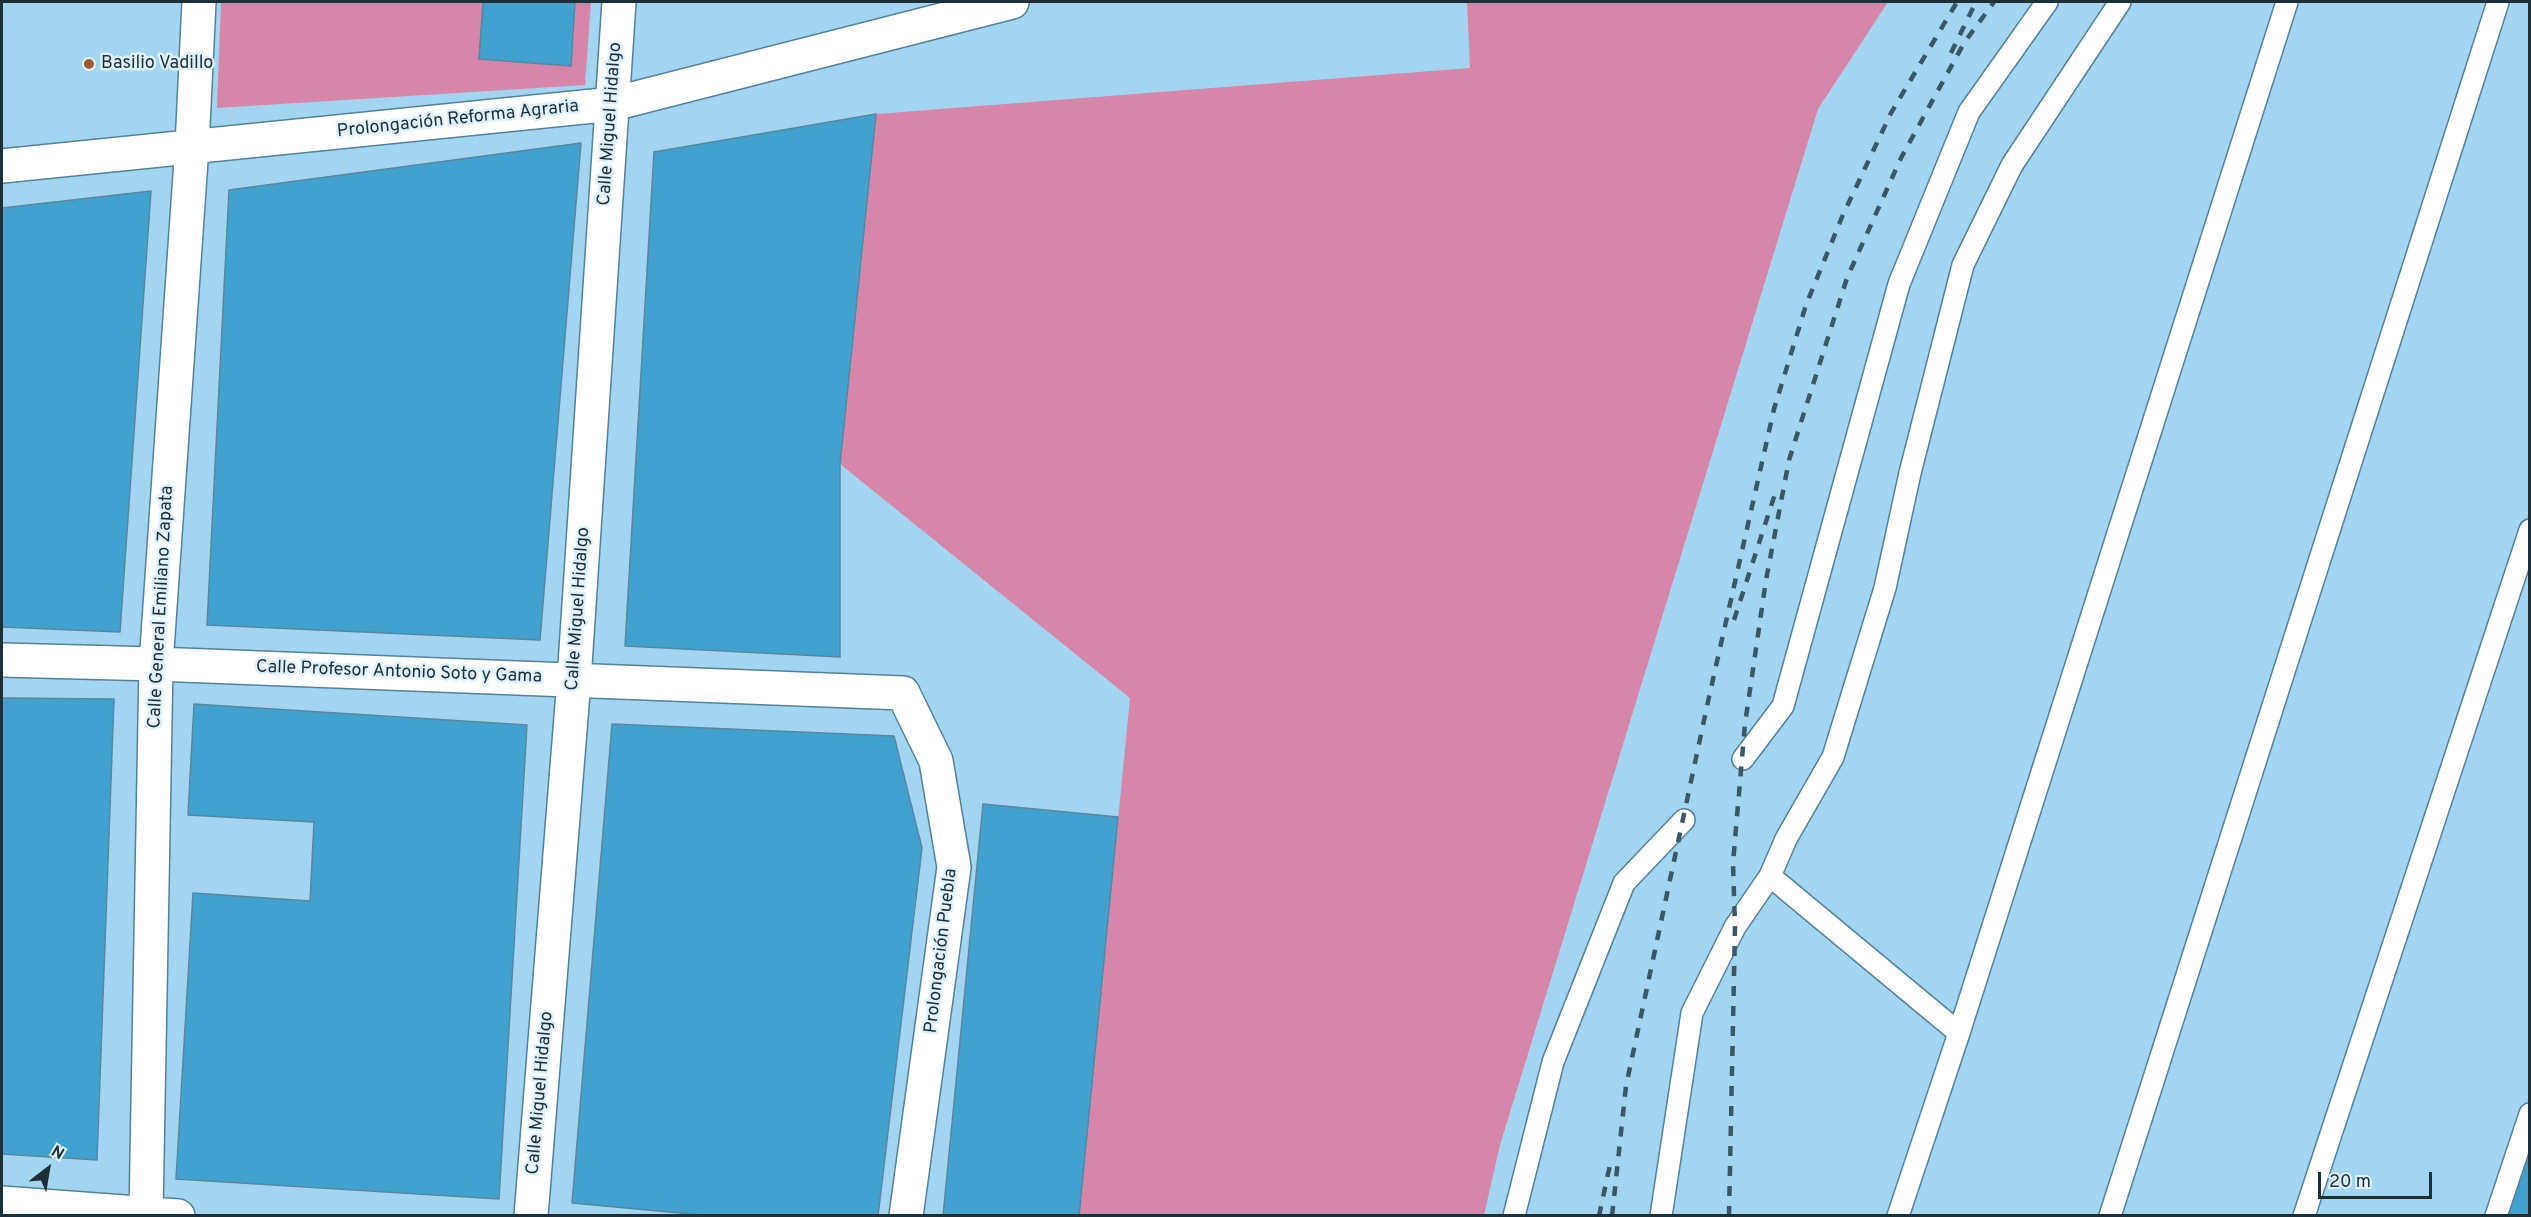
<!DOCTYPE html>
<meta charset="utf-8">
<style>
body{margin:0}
#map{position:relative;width:2531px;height:1217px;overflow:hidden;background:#a3d5f0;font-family:Overpass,sans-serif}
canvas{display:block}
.frame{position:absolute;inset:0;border:3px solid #1c303a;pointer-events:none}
.north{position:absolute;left:18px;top:1139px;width:60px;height:60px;-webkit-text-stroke:4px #def1fc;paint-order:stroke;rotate:31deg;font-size:16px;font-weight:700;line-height:24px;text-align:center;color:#1c303a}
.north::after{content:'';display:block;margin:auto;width:21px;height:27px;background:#1c303a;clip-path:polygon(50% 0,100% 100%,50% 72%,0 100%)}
.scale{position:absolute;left:2318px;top:1172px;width:114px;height:27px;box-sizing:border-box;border:3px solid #1c303a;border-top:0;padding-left:8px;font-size:18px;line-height:21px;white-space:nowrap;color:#1c303a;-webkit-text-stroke:4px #def1fc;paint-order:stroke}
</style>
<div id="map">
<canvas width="2531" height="1217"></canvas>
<div class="frame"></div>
<div class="north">N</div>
<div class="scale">20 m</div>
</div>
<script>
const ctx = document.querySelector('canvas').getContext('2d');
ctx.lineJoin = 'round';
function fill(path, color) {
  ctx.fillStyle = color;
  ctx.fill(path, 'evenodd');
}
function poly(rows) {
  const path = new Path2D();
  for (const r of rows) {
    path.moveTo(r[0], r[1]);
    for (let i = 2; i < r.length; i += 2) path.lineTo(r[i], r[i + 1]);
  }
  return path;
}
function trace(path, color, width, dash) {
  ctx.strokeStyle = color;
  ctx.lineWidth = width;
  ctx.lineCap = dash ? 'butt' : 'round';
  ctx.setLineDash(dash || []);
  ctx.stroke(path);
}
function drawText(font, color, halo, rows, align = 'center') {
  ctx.font = font + ' Overpass,sans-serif';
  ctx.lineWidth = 5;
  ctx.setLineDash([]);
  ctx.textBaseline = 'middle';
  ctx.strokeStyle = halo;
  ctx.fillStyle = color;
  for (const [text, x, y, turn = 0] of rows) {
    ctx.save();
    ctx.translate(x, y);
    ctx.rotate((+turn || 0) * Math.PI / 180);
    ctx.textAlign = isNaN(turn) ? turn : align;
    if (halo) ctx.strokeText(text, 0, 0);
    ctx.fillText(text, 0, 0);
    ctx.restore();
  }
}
const green = poly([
 [221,2,591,2,585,85,217,108],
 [1467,2,1888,2,1818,109,1500,1145,1484,1215,1079,1215,1130,698,840,464,876,114,1470,68]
]);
const building = poly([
 [483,2,575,2,571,66,479,59,483,2],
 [876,114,840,464,840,657,625,646,654,152,876,114],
 [581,143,540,640,207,625,229,190,581,143],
 [151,191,120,632,2,627,2,208,151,191],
 [2,698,114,699,97,1160,2,1154,2,698],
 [194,704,527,725,499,1199,176,1179,193,893,310,901,314,822,188,815,194,704],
 [612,724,894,736,922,848,878,1216,712,1216,572,1203,612,724],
 [983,804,1118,817,1079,1216,943,1216,983,804],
 [2530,1142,2530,1216,2506,1216,2530,1142]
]);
const service = poly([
 [1743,759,1783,706,1899,284,1969,112,2047,2],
 [1770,876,1959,1033],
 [1514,1216,1553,1062,1624,883,1684,820],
 [1661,1216,1692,1013,1735,927,1770,876,1786,839,1833,757,1885,588,1910,473,1963,265,2012,165,2120,2],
 [1898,1216,1959,1033,2287,2],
 [2110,1216,2498,2],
 [2304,1216,2530,530],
 [2496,1216,2530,1114]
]);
const minor = poly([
 [2,166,613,104,1012,2],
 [2,660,156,664,903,693,936,761,954,867,906,1216],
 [2,1203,178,1216],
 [146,1213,156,664,192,146,199,2],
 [531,1216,574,680,619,2]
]);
const rail = poly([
 [1951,53,1976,2],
 [1734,620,1775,494],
 [1599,1216,1611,1160],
 [1612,1216,1626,1086,1709,697,1774,409,1806,305,1842,217,1891,113,1957,2],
 [1729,1216,1735,927,1733,863,1745,724,1766,580,1789,460,1847,278,1901,158,1964,43,1994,2]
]);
const markers = [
 [89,64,6,"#a15d2f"]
];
const poiNames = [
 ["Basilio Vadillo",101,64]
];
const streetNames = [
 ["Prolongación Reforma Agraria",458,120,-6],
 ["Calle Miguel Hidalgo",611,124,-86],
 ["Calle General Emiliano Zapata",162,607,-87],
 ["Calle Miguel Hidalgo",579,609,-86],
 ["Calle Profesor Antonio Soto y Gama",399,673,2],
 ["Prolongación Puebla",942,951,-83],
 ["Calle Miguel Hidalgo",541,1093,-85]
];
fill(green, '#d687a9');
fill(building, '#41a2d0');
trace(building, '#5887a1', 1.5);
trace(service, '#53829b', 24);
trace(minor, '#53829b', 36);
trace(service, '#fff', 21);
trace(minor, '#fff', 33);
trace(rail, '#3b5664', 4.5, [10, 10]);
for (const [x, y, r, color] of markers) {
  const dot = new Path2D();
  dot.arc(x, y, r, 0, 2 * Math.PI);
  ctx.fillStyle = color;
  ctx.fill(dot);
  trace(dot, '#def1fc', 2);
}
drawText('18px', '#1c303a', '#def1fc', poiNames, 'left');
drawText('18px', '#1c303a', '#def1fc', streetNames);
</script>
